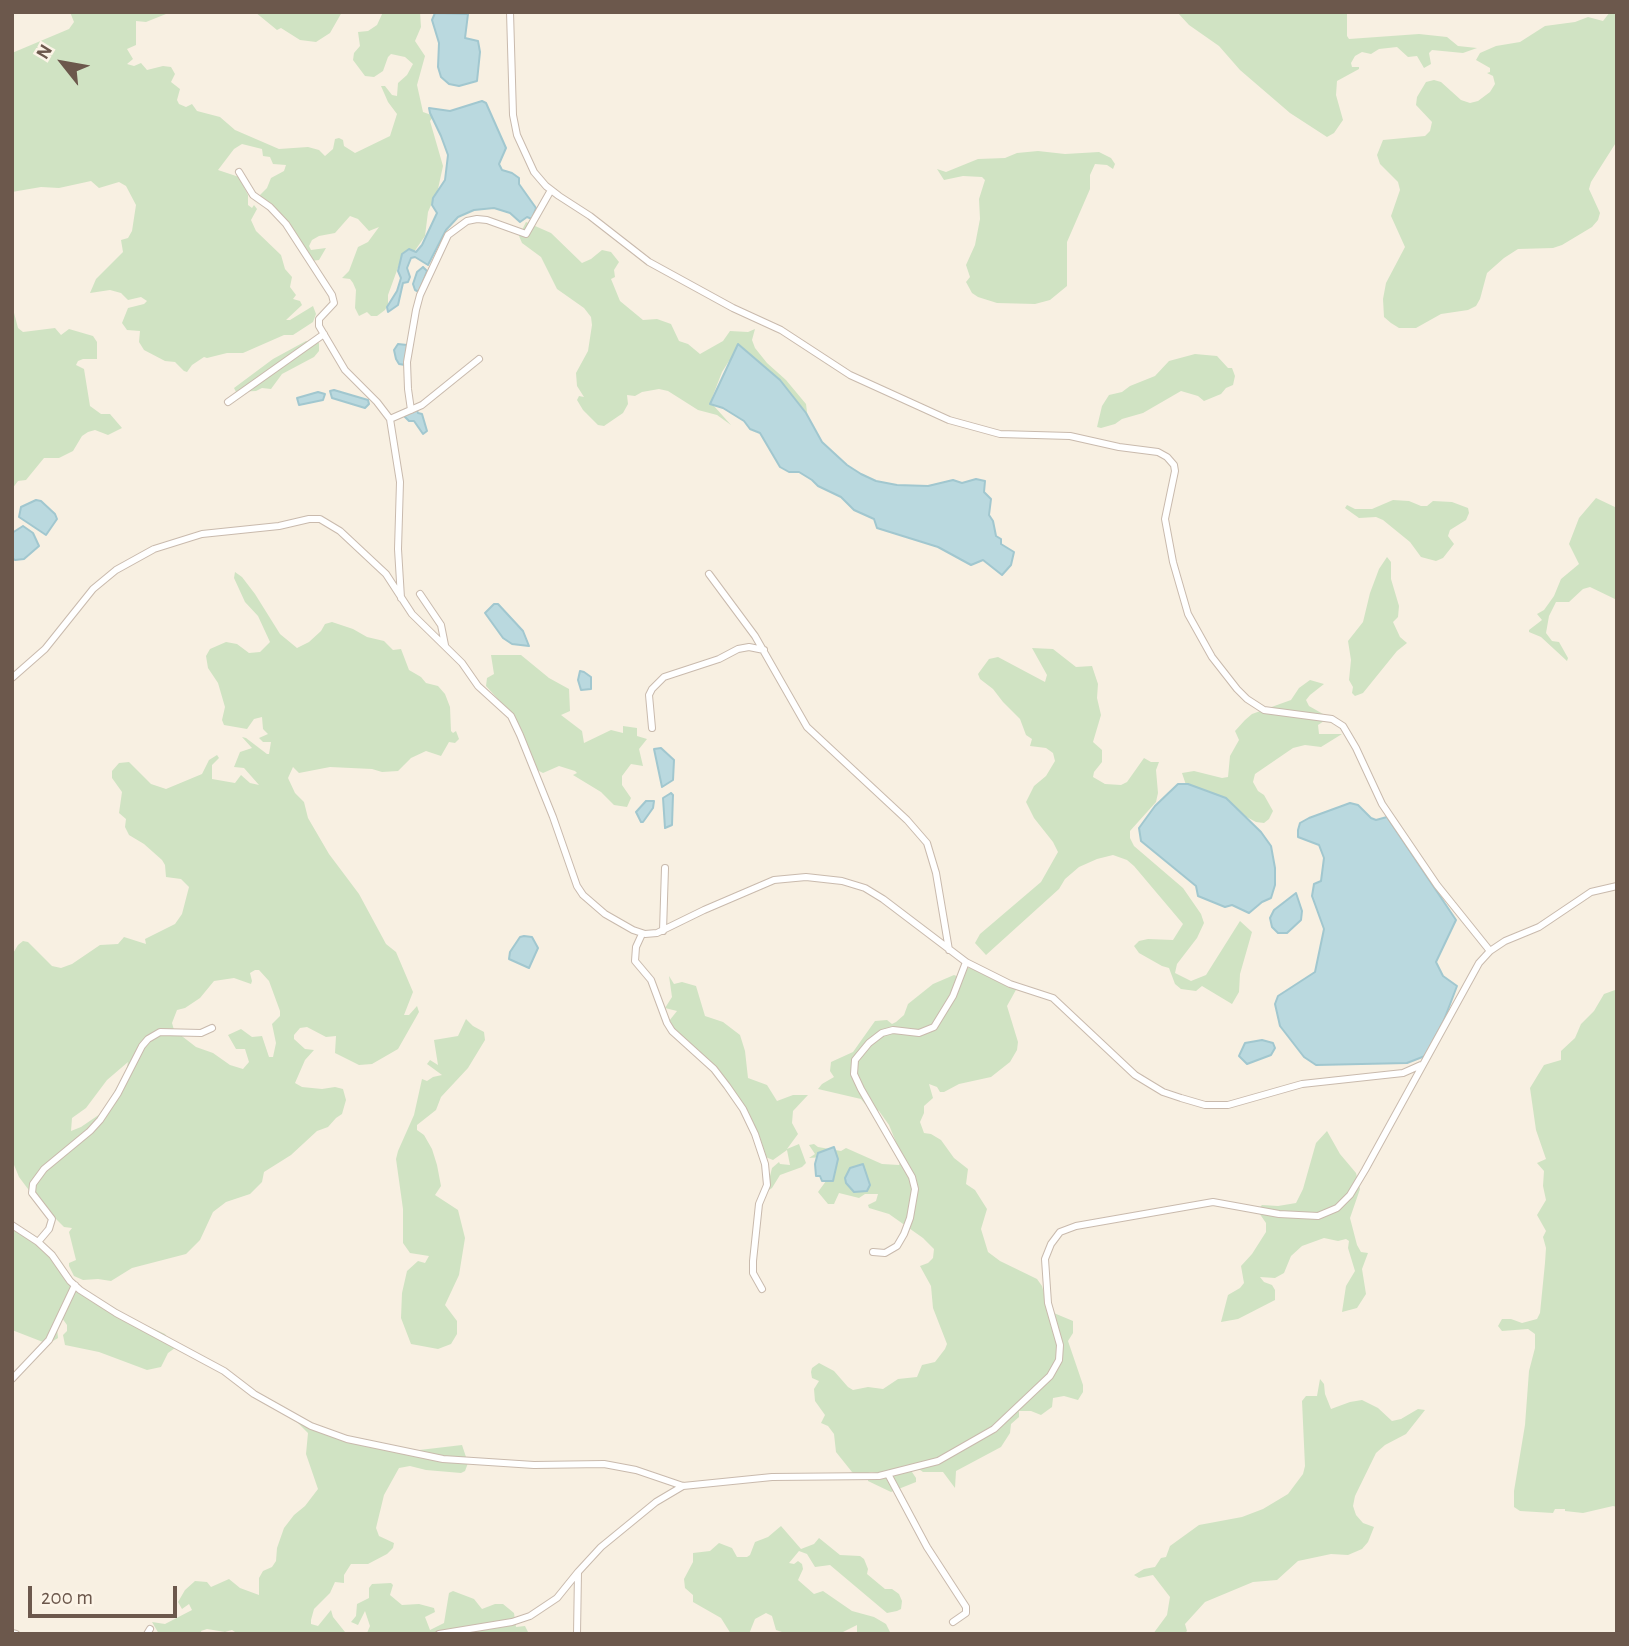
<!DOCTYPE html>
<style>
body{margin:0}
#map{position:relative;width:1629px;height:1646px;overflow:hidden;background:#f8f0e2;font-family:"Alegreya Sans",sans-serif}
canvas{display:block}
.frame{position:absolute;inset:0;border:14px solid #6c584c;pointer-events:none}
.north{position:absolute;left:28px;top:28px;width:70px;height:70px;-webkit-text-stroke:5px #fcf4e7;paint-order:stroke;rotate:301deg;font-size:19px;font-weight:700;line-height:28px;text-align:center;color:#6c584c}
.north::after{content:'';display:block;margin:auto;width:24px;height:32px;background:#6c584c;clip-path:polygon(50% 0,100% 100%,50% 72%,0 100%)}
.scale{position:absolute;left:28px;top:1586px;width:149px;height:32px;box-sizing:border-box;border:4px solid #6c584c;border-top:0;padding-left:9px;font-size:21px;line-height:24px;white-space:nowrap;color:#6c584c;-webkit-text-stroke:5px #fcf4e7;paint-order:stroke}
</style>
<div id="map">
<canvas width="1629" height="1646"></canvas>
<div class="frame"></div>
<div class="north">N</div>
<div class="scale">200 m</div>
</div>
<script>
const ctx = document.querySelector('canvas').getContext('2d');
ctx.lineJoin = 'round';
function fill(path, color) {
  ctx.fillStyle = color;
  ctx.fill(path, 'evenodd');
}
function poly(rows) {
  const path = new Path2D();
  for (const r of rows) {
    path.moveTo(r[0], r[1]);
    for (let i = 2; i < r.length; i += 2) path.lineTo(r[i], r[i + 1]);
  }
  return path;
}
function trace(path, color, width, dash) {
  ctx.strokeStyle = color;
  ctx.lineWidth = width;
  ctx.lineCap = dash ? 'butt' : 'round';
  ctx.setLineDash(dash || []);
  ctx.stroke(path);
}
const green = poly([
 [70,12,171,12,146,22,136,21,136,45,127,49,133,59,127,64,134,66,141,63,147,70,163,66,171,67,175,74,171,82,180,89,177,100,179,104,186,107,192,104,197,111,220,117,235,130,279,149,308,147,319,150,325,156,333,149,335,139,339,138,343,140,344,146,355,153,390,136,397,114,388,102,381,86,385,86,392,95,397,96,398,83,407,75,413,64,405,57,391,54,388,57,383,71,374,77,365,76,353,60,354,53,360,46,358,32,368,31,377,25,383,12,420,12,421,27,415,41,425,56,417,85,423,112,434,116,430,121,443,166,438,189,428,212,425,236,414,252,400,262,388,295,388,305,385,310,377,316,371,316,367,312,359,316,355,308,356,290,353,283,350,279,342,278,349,271,358,247,368,242,379,227,369,231,358,219,350,216,335,233,319,236,312,240,309,246,311,250,326,248,319,260,311,261,277,215,259,196,267,188,271,178,284,171,286,165,273,164,270,157,263,156,262,149,242,144,234,149,218,170,239,177,248,195,248,205,252,208,254,205,257,209,251,220,256,231,281,255,285,269,292,277,290,287,296,295,293,299,300,301,302,305,286,320,290,320,313,306,316,314,313,322,293,335,284,335,243,353,227,353,207,358,204,357,192,365,187,372,184,371,175,362,165,361,144,350,139,342,140,331,127,330,122,323,128,308,144,304,147,301,141,297,128,300,121,293,110,290,90,293,96,279,123,252,121,240,128,238,132,231,136,205,126,186,119,182,99,188,91,181,59,188,41,187,12,192,12,53,69,29,74,22],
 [255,12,342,12,330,33,316,42,300,40,281,28,277,30],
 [1177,12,1347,12,1347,36,1349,39,1419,34,1447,37,1458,46,1477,48,1463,53,1432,50,1429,53,1431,64,1424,68,1417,56,1408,57,1397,47,1379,49,1371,54,1362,52,1355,56,1351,63,1352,67,1359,67,1359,69,1337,81,1336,95,1343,120,1334,133,1327,137,1290,113,1240,70,1219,46,1189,25],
 [1610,12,1617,12,1617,141,1591,182,1589,189,1600,213,1598,220,1592,227,1562,245,1553,248,1518,249,1504,258,1487,273,1480,299,1476,306,1468,310,1441,314,1416,328,1399,328,1391,323,1384,317,1383,299,1386,283,1405,247,1391,216,1400,190,1398,182,1380,164,1377,155,1383,140,1425,136,1430,131,1432,122,1416,105,1417,97,1426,82,1434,80,1441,82,1461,100,1470,103,1478,101,1490,92,1495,84,1493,76,1487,73,1490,72,1490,68,1476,60,1480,53,1496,46,1520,42,1545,26,1575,22,1588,17,1603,21],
 [1038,151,1065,154,1099,152,1111,158,1115,164,1113,169,1107,165,1095,164,1090,175,1090,189,1067,242,1067,286,1050,300,1035,304,997,303,978,297,972,293,966,282,970,277,966,265,975,245,980,219,979,199,985,180,982,177,963,176,944,180,937,169,946,172,978,159,1005,158,1017,153],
 [526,222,551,233,582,263,591,259,602,250,611,252,619,262,614,270,615,277,611,279,620,301,643,320,657,319,671,324,679,341,688,344,700,354,723,341,730,331,748,332,755,329,752,340,755,348,767,363,786,380,806,404,810,436,734,359,729,361,722,372,712,398,714,406,731,425,717,415,698,410,668,391,659,389,642,392,635,396,627,395,628,404,623,413,604,426,598,425,583,410,577,400,579,396,584,397,577,386,576,373,588,351,592,325,591,317,584,308,557,289,541,257,522,243,519,236],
 [13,309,18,328,23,332,55,328,61,335,69,329,93,336,97,342,97,359,83,359,78,361,76,365,84,369,90,406,101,414,110,414,122,428,108,435,95,430,88,432,82,436,73,451,59,458,44,458,26,480,18,481,12,489],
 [306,341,319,343,319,351,314,357,282,374,271,389,262,388,256,391,236,392,234,388,273,359],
 [1195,354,1217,356,1228,368,1232,368,1235,376,1233,385,1226,388,1221,394,1204,401,1198,396,1181,391,1143,413,1122,419,1115,424,1101,428,1097,427,1102,406,1109,395,1122,392,1130,386,1155,376,1169,361],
 [1596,498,1617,508,1617,600,1590,587,1583,589,1569,602,1556,602,1549,616,1546,633,1552,641,1559,642,1568,658,1567,661,1541,637,1529,632,1529,630,1542,620,1537,614,1544,610,1554,596,1561,579,1579,564,1569,544,1579,518],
 [1393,500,1409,501,1421,506,1427,506,1433,501,1452,502,1468,508,1469,513,1466,520,1450,530,1448,536,1454,544,1443,558,1436,561,1421,557,1410,542,1383,520,1376,517,1359,518,1345,508,1347,505,1355,509,1372,509],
 [1387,557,1391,562,1391,579,1399,606,1398,617,1393,622,1400,637,1407,643,1397,651,1363,693,1355,696,1352,693,1353,687,1349,680,1351,660,1348,641,1363,622,1370,593,1379,569],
 [235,572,242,577,255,594,280,634,297,648,309,642,321,631,325,624,332,622,353,629,367,637,384,641,393,650,401,649,409,670,421,677,426,683,438,686,445,694,450,707,451,731,453,733,456,731,459,739,455,743,449,742,441,756,426,751,411,758,398,771,382,772,372,769,330,767,299,773,293,767,288,778,295,793,304,802,308,818,329,854,359,894,386,944,396,952,413,992,404,1015,409,1015,417,1006,419,1012,398,1049,372,1064,359,1065,335,1053,336,1036,326,1037,307,1027,300,1028,294,1035,294,1039,305,1049,314,1050,305,1060,295,1083,302,1087,322,1089,335,1087,343,1089,346,1100,342,1114,336,1118,328,1127,317,1131,291,1155,264,1172,262,1182,250,1194,226,1202,213,1212,200,1240,186,1254,132,1268,111,1281,98,1279,83,1280,74,1276,69,1266,69,1263,76,1260,69,1232,72,1228,64,1227,34,1197,19,1177,12,1160,12,955,18,945,23,941,28,942,52,966,61,968,72,964,100,945,118,944,124,937,146,944,145,939,175,924,182,914,189,887,181,879,166,877,165,865,162,860,144,844,129,835,125,827,126,819,119,813,122,792,112,778,112,771,119,763,129,762,151,784,166,789,202,774,209,760,217,755,219,758,212,765,212,779,235,783,241,775,250,783,259,785,244,768,234,767,240,752,252,748,242,737,246,738,267,754,269,754,271,742,263,742,259,738,268,734,263,729,262,717,254,719,247,729,224,725,222,720,225,707,218,683,208,668,206,656,210,649,226,642,237,644,249,653,260,652,270,642,258,616,245,602,234,578],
 [255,970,259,970,269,981,280,1011,280,1016,272,1024,276,1043,273,1057,269,1057,262,1036,252,1037,241,1029,228,1035,236,1049,245,1049,249,1062,243,1069,230,1065,213,1053,196,1047,174,1030,172,1023,177,1010,185,1008,200,998,214,981,234,978,251,984,252,981,250,973],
 [128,1062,126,1071,103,1112,81,1127,71,1131,72,1118,86,1108,107,1080],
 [1032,648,1053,649,1076,667,1092,666,1098,684,1097,698,1101,715,1093,742,1102,750,1102,762,1094,772,1093,777,1105,784,1121,785,1127,782,1144,758,1151,762,1159,762,1156,770,1158,793,1156,802,1130,831,1130,838,1134,846,1183,888,1201,914,1204,923,1197,938,1177,964,1175,973,1191,981,1206,975,1240,921,1252,932,1240,974,1239,992,1232,1004,1202,986,1196,991,1181,989,1175,984,1169,968,1162,966,1139,953,1134,946,1139,941,1148,939,1173,940,1183,924,1134,866,1127,860,1113,855,1097,859,1079,867,1065,879,1059,889,986,955,975,943,980,934,1041,882,1058,852,1053,842,1034,818,1026,802,1034,786,1046,776,1055,761,1053,753,1046,748,1030,746,1032,739,1026,735,1020,719,1003,702,993,689,980,679,978,674,989,659,998,657,1045,682,1047,675],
 [491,655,521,655,549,678,569,689,570,711,561,715,582,731,584,743,611,730,623,733,623,726,637,728,637,736,647,739,639,749,643,766,631,764,622,776,622,785,631,798,627,807,614,805,601,792,573,775,577,773,575,771,559,766,543,773,537,770,507,709,486,686,487,678,494,674],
 [1310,680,1324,684,1310,695,1306,700,1309,706,1323,714,1324,721,1318,725,1319,734,1342,734,1321,747,1305,745,1293,748,1255,774,1253,782,1258,791,1264,795,1273,811,1269,819,1264,823,1256,822,1186,785,1182,773,1194,771,1222,778,1228,777,1230,756,1239,740,1235,731,1245,720,1252,714,1291,700,1299,688],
 [968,968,972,968,1017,988,1007,1006,1018,1042,1017,1050,1010,1062,991,1077,959,1084,944,1092,940,1092,937,1087,929,1084,933,1098,924,1106,924,1113,920,1122,924,1133,931,1134,941,1140,954,1158,968,1169,966,1184,975,1190,987,1209,981,1229,988,1252,1000,1261,1037,1279,1042,1286,1049,1311,1073,1321,1073,1333,1068,1341,1083,1385,1083,1392,1078,1400,1064,1396,1053,1398,1052,1407,1041,1415,1031,1411,1019,1411,1019,1417,1011,1424,1010,1433,1001,1447,956,1471,955,1488,943,1472,923,1472,913,1465,910,1469,916,1478,916,1482,891,1492,868,1481,868,1479,879,1478,877,1473,871,1472,856,1477,836,1452,834,1434,828,1426,821,1423,825,1415,815,1401,814,1389,819,1381,812,1378,811,1372,812,1368,819,1363,834,1371,848,1387,853,1390,868,1387,883,1389,898,1379,917,1377,922,1365,935,1362,945,1349,947,1344,933,1308,931,1286,920,1266,928,1263,933,1258,934,1249,923,1238,889,1214,869,1208,868,1205,876,1201,878,1194,865,1194,859,1198,839,1193,834,1204,828,1204,818,1192,826,1181,823,1157,809,1158,815,1154,809,1145,814,1144,818,1147,841,1151,846,1148,882,1164,899,1165,902,1157,889,1125,879,1111,865,1104,861,1099,818,1089,822,1084,834,1077,830,1071,831,1062,853,1052,875,1021,887,1020,892,1024,896,1022,904,1015,908,1004,933,984,954,975,959,977],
 [669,976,674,984,682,982,696,986,705,1016,723,1022,740,1035,745,1051,748,1078,767,1085,777,1101,793,1095,808,1095,793,1111,792,1123,798,1134,787,1149,799,1144,806,1163,802,1167,780,1175,772,1188,766,1192,772,1168,779,1162,780,1164,790,1165,787,1150,773,1160,763,1156,753,1125,717,1076,678,1037,669,1021,677,1011,665,1008,672,997],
 [1617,980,1617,1507,1613,1506,1583,1513,1565,1511,1565,1509,1555,1509,1553,1513,1520,1511,1514,1507,1514,1491,1525,1425,1529,1371,1535,1348,1535,1334,1528,1329,1502,1331,1498,1326,1502,1319,1511,1319,1522,1323,1537,1319,1540,1313,1545,1263,1546,1248,1543,1237,1546,1231,1537,1215,1546,1200,1543,1186,1544,1171,1537,1163,1546,1159,1536,1130,1530,1088,1544,1065,1561,1060,1561,1051,1575,1038,1581,1024,1594,1011,1604,994,1615,990],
 [466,1019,473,1026,484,1032,485,1040,468,1068,441,1097,436,1110,417,1125,417,1130,424,1135,432,1149,437,1165,441,1186,435,1195,458,1210,465,1238,459,1275,445,1305,457,1321,457,1334,451,1344,438,1349,411,1344,401,1318,402,1293,407,1271,418,1261,425,1263,429,1256,410,1253,403,1243,403,1209,396,1159,398,1151,414,1115,422,1079,427,1081,433,1077,442,1075,427,1064,430,1060,438,1065,434,1040,458,1036],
 [1327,1131,1340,1154,1356,1173,1360,1189,1350,1218,1357,1245,1361,1252,1368,1253,1362,1269,1366,1294,1357,1308,1342,1312,1346,1286,1355,1271,1348,1248,1349,1241,1346,1239,1338,1241,1324,1238,1302,1246,1291,1256,1284,1273,1275,1278,1260,1277,1264,1282,1272,1285,1275,1290,1275,1300,1238,1319,1221,1322,1228,1295,1240,1288,1244,1283,1241,1266,1252,1254,1266,1232,1266,1223,1257,1210,1262,1205,1278,1206,1296,1203,1303,1189,1316,1143],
 [12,1225,44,1248,72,1286,102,1305,165,1334,175,1348,168,1353,161,1367,147,1370,99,1352,65,1345,63,1335,67,1331,67,1325,62,1318,56,1319,58,1338,48,1344,12,1330],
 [1320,1379,1324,1384,1325,1394,1331,1409,1350,1402,1362,1400,1378,1408,1392,1421,1401,1419,1418,1409,1425,1410,1406,1434,1385,1445,1376,1453,1355,1496,1353,1506,1356,1515,1363,1523,1374,1527,1368,1542,1362,1549,1348,1555,1331,1554,1298,1561,1277,1580,1253,1582,1205,1602,1185,1624,1187,1631,1184,1634,1153,1634,1167,1615,1170,1597,1153,1575,1139,1578,1134,1575,1144,1569,1155,1567,1161,1558,1166,1557,1170,1546,1199,1525,1242,1517,1263,1509,1288,1494,1303,1474,1305,1466,1302,1401,1306,1396,1317,1396],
 [295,1420,330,1434,411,1451,462,1445,468,1463,465,1471,461,1473,426,1470,410,1466,399,1468,384,1495,376,1528,379,1536,394,1543,393,1548,387,1554,368,1564,351,1564,344,1575,344,1583,335,1582,330,1593,314,1609,311,1620,311,1624,318,1626,331,1610,333,1617,345,1632,349,1634,238,1634,232,1630,225,1632,207,1629,201,1631,202,1634,159,1634,152,1622,165,1624,192,1610,189,1604,182,1609,178,1602,185,1590,195,1581,207,1582,211,1587,229,1579,240,1588,259,1595,259,1578,263,1571,272,1567,276,1561,277,1548,284,1528,294,1515,305,1506,318,1489,306,1454,308,1433],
 [781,1526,801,1549,814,1544,819,1538,840,1555,860,1556,864,1559,868,1569,867,1574,885,1589,892,1589,899,1594,902,1601,901,1609,897,1611,887,1613,830,1565,815,1567,807,1554,799,1551,789,1563,794,1564,798,1561,802,1564,803,1569,798,1580,814,1594,823,1591,852,1611,874,1617,886,1624,891,1634,857,1634,857,1625,839,1634,809,1632,807,1634,788,1634,776,1630,772,1616,766,1613,755,1619,749,1634,731,1634,721,1618,693,1602,693,1595,685,1588,684,1579,693,1562,693,1553,710,1551,719,1543,732,1548,737,1557,747,1557,750,1555,755,1542,768,1537],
 [391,1583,393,1585,390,1595,402,1605,419,1604,434,1608,435,1612,425,1617,430,1630,444,1623,449,1593,453,1591,474,1599,482,1609,495,1604,503,1604,514,1613,516,1627,525,1626,529,1634,361,1634,367,1633,370,1626,365,1611,358,1625,351,1622,356,1616,357,1604,369,1598,369,1588,372,1584]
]);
const water = poly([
 [435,13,468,14,465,38,478,41,480,52,477,81,459,86,449,84,441,77,438,67,439,43,432,20,435,13],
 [482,101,486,103,506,148,499,164,502,170,512,173,519,178,519,184,536,208,532,219,527,217,520,222,510,213,494,208,474,210,458,217,446,230,428,265,415,257,411,258,407,268,410,277,408,282,403,283,398,305,388,312,387,307,397,291,401,278,398,271,402,254,409,249,416,252,422,245,437,213,432,205,433,198,445,180,448,155,441,136,430,113,429,108,450,111,482,101],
 [423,267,427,271,419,292,415,290,413,284,417,272,423,267],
 [398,344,407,345,405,365,399,364,396,359,394,350,398,344],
 [738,344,780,380,806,413,822,442,847,465,861,474,876,481,897,485,928,486,953,480,962,483,976,479,985,481,984,492,991,499,989,515,993,521,996,536,1001,539,1001,544,1014,552,1011,565,1002,575,983,560,971,565,938,547,877,528,874,519,854,510,841,497,818,486,812,480,799,472,789,472,780,467,760,433,750,429,744,421,723,408,710,404,738,344],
 [334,390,368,400,369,404,365,408,332,398,330,391,334,390],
 [318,392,325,394,323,400,299,405,297,398,318,392],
 [416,408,418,413,422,414,427,431,423,434,414,421,409,421,402,414,416,408],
 [36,500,41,501,55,514,57,519,46,535,19,517,21,507,36,500],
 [23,526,33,533,39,546,24,559,15,560,12,558,12,533,23,526],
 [494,604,498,604,523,631,529,646,512,644,503,638,485,613,494,604],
 [580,671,584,672,591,677,591,689,581,690,578,680,580,671],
 [661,748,674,760,673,780,662,787,654,749,661,748],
 [1178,784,1188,784,1226,798,1261,832,1271,846,1275,868,1275,885,1271,898,1262,902,1249,913,1232,905,1225,907,1198,896,1196,886,1141,841,1139,828,1155,806,1178,784],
 [671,793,673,795,672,825,665,828,663,798,671,793],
 [646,801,654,801,653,808,643,822,641,822,636,812,646,801],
 [1350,803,1358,805,1371,818,1376,820,1387,817,1456,920,1436,962,1443,976,1457,986,1444,1020,1425,1056,1407,1063,1316,1065,1304,1057,1280,1026,1275,1004,1278,996,1315,972,1324,929,1312,896,1314,884,1321,881,1324,858,1319,845,1298,837,1298,830,1300,823,1309,818,1350,803],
 [1296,893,1302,911,1301,920,1287,933,1278,933,1272,927,1270,918,1274,910,1296,893],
 [524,936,532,937,538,948,529,968,509,959,510,952,520,937,524,936],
 [1262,1040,1273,1043,1275,1048,1271,1055,1247,1064,1239,1056,1245,1043,1262,1040],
 [834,1147,838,1159,833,1181,822,1181,820,1176,816,1176,815,1164,818,1153,834,1147],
 [863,1164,870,1185,867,1191,854,1192,846,1183,845,1178,850,1168,863,1164]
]);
const minor = poly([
 [510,12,513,115,517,135,534,172,546,186,559,196,590,216,649,262,733,308,781,330,850,375,949,420,1000,434,1070,436,1119,447,1158,452,1167,457,1174,465,1175,471,1165,519,1173,562,1188,614,1212,657,1237,689,1247,699,1264,710,1332,719,1343,726,1356,748,1382,804,1437,885,1490,951],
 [239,172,253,195,270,207,286,224,332,295,334,303,319,319,319,326,345,370,377,402,390,419,400,482,398,549,401,598],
 [228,402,324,334],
 [411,410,408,389,407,362,416,310,420,295,448,235,467,221,477,219,487,220,526,234,551,190],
 [390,419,422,405,479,359],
 [709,574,755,636,807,727,907,820,927,843,936,873,949,950],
 [420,594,441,625,445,645],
 [12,678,45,649,93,589,116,570,154,549,202,534,279,526,309,519,320,519,340,531,386,574,412,614,462,663,478,686,511,716,520,735,553,817,577,886,583,895,605,914,633,930,645,934,657,933,704,910,774,880,806,877,842,881,865,888,883,899,966,962,1010,984,1053,998,1135,1075,1163,1092,1181,1098,1205,1105,1228,1105,1302,1084,1403,1073,1421,1065],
 [652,728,649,695,652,689,664,677,719,659,738,649,749,647,764,650],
 [663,931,665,868],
 [642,934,636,947,635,961,651,980,667,1023,672,1031,714,1069,727,1086,743,1109,755,1134,765,1164,767,1185,759,1204,753,1261,753,1273,762,1289],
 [12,1225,38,1242,52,1255,70,1281,80,1290,116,1313,224,1371,254,1394,311,1426,347,1439,443,1459,534,1465,604,1464,636,1470,683,1486,772,1477,879,1476,938,1461,994,1429,1050,1376,1059,1360,1060,1345,1048,1303,1045,1259,1051,1244,1060,1232,1076,1226,1213,1202,1279,1214,1318,1216,1337,1208,1350,1195,1365,1170,1479,963,1490,951,1505,941,1539,927,1591,892,1617,886],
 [38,1242,49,1229,52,1219,32,1193,33,1184,44,1169,90,1131,100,1120,118,1093,142,1046,148,1039,160,1032,201,1033,212,1028],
 [873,1252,885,1253,897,1246,904,1234,910,1218,915,1189,912,1177,861,1089,854,1074,855,1060,869,1043,882,1033,893,1030,919,1033,934,1027,953,996,966,962],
 [12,1379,49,1340,75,1285],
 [888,1474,927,1547,966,1607,966,1613,953,1622],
 [12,1633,16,1634],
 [147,1634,150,1629],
 [439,1634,512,1622,530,1616,557,1598,578,1572],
 [577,1634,578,1572,601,1547,656,1502,683,1486]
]);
fill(green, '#d0e3c3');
fill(water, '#bad9df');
trace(water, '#a1c7cf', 2);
trace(minor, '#c9baad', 8);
trace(minor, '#fff', 6);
</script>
